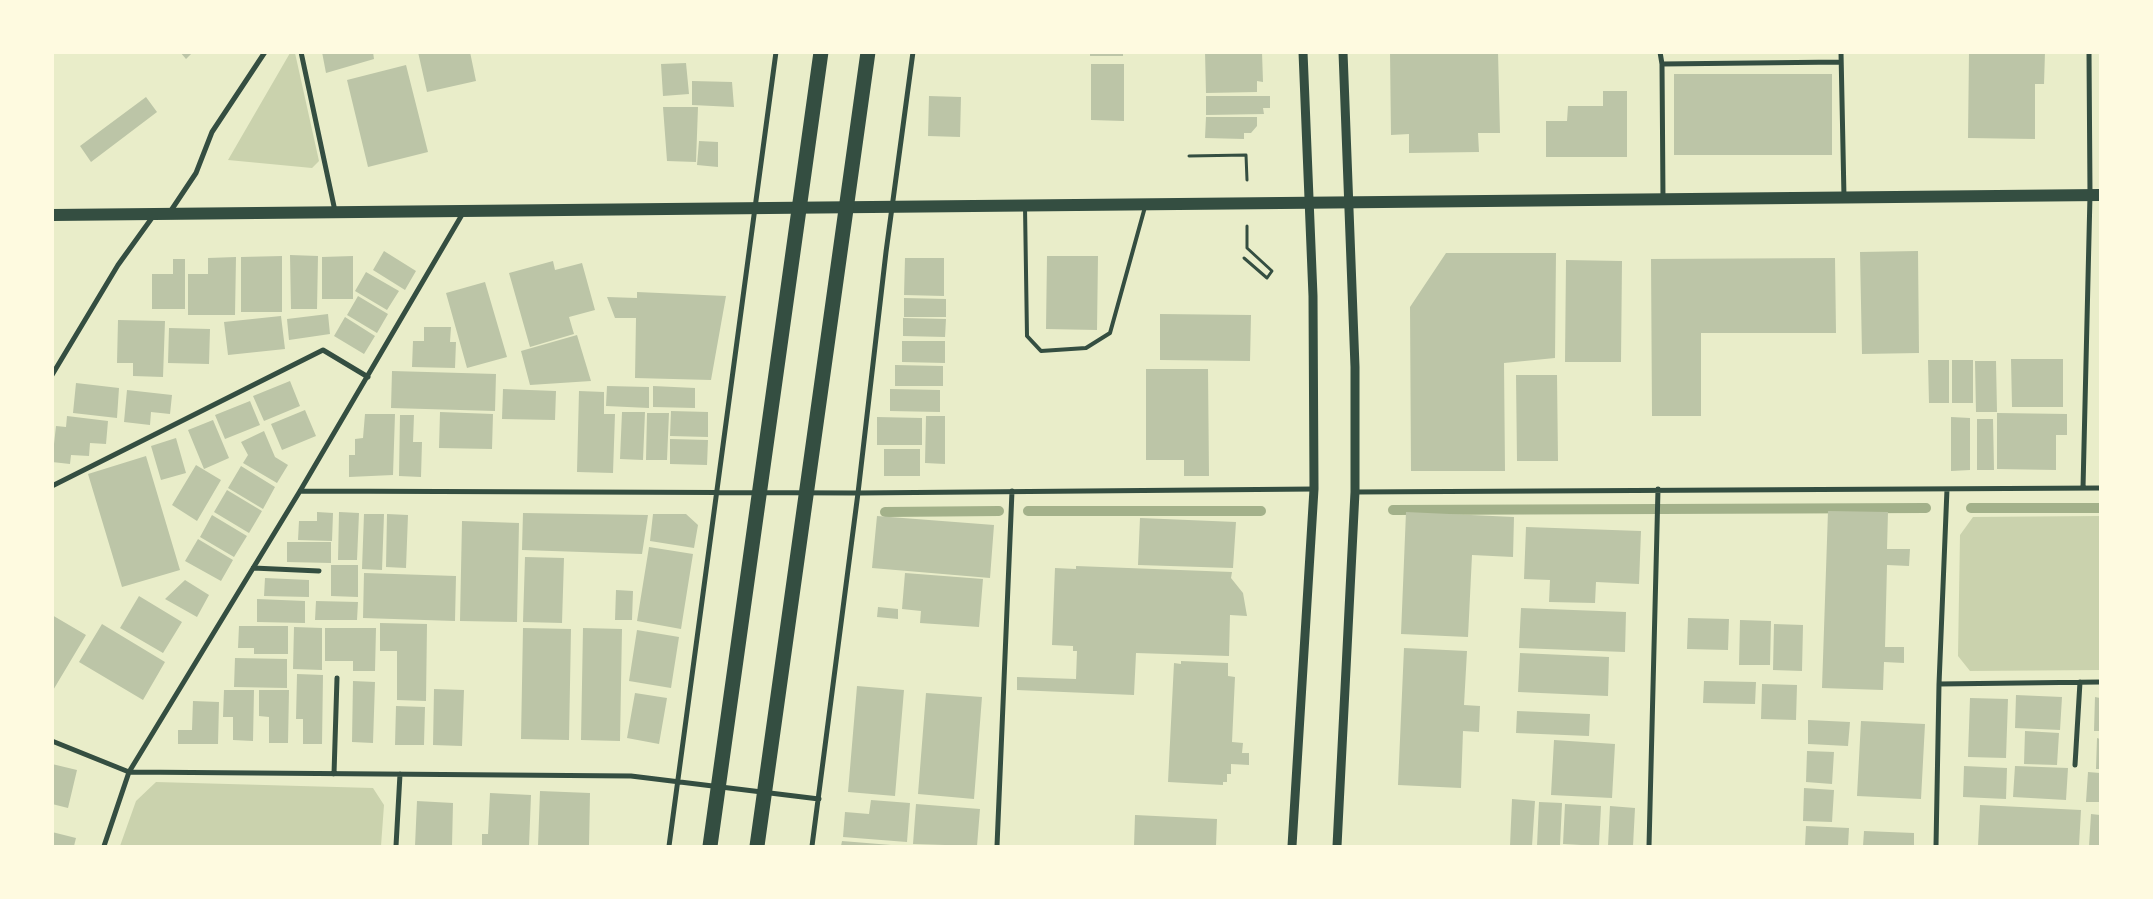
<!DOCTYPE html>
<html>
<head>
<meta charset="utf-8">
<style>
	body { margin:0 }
	#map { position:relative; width:2153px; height:899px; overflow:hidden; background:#e9edc9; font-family:Lato,sans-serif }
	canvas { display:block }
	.frame { position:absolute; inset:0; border:54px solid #fefae0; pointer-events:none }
</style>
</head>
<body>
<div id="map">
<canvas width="2153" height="899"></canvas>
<div class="frame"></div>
</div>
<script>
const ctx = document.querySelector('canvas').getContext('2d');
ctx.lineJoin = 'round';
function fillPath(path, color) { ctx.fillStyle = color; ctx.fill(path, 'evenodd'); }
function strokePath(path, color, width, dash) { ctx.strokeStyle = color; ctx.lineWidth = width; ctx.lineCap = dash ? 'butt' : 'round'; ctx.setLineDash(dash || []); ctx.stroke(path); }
const green = new Path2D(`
	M290,53H295L319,161L312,168L228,160Z
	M2100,516V670L1970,671L1958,656L1960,535L1973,517Z
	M156,782L373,788L384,805L381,846H120L136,801Z`);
const stream = new Path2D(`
	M1971,508H2100
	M1393,510L1926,508
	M1028,511H1261
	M885,512L999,511`);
const building = new Path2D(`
	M180,52H193L186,59Z
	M322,52H373L374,59L326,73Z
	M418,52H470L476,81L427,92Z
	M1090,52H1123V56H1090Z
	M1205,52H1262L1263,82L1257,81V92L1206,93Z
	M1390,52H1498L1500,133H1478L1479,152L1409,153V134L1391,135Z
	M1969,52H2045L2044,84H2035V139L1968,138Z
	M686,63L689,94L663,96L661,64Z
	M1091,64H1124V121L1091,120Z
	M406,65L428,152L368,167L347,80Z
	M1674,74H1832V155H1674Z
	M692,81L732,82L734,107L692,105Z
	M1603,91H1627V157H1546V121H1567L1568,106H1603Z
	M929,96L961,97L960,137L928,136Z
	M1206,96H1270V108H1263L1264,114L1206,115Z
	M146,97L157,112L91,162L80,146Z
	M663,107H698L696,162L667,161Z
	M1206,117H1257V126L1251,133H1244V139L1205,138Z
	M699,141L718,142V167L697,165Z
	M384,251L416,271L405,290L373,270Z
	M1918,251L1919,353L1862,354L1860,252Z
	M1446,253H1556L1555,358L1504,363L1505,471H1411L1410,307Z
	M290,255L318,256L317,309H291Z
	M282,256V312H241V257Z
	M353,256V299H322V257Z
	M1047,256H1098L1097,330L1046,329Z
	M236,257L235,315H188V274H208V258Z
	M905,258H944V296L904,295Z
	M1835,258L1836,333H1701V416H1652L1651,259Z
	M173,259H185V309H152V274H173Z
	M1566,260L1622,261L1621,362H1565Z
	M553,261L555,270L582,263L595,310L569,317L574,334L530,347L509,273Z
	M366,272L399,291L387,310L355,291Z
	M485,282L507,357L467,368L446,293Z
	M637,292L726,296L711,380L635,378L636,318H615L607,297L637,298Z
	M358,296L388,314L377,333L347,315Z
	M904,298L946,299V317H904Z
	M328,314L330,334L289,340L287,319Z
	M1160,314L1251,315L1250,361L1160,360Z
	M281,316L285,349L228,355L224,322Z
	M345,317L375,336L364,354L334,336Z
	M903,318L946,319L945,337L903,336Z
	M118,320L165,321L163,377L133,376V363H117Z
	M424,327H451L450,342H456L455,368L412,367L413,341H424Z
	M169,328L210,329L209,364L168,363Z
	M577,335L591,381L530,385L521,351Z
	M902,341H945V363L902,362Z
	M2011,359H2063V407H2012Z
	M1928,360H1949V403H1929Z
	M1952,360H1973V403H1952Z
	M1975,361H1996L1997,412H1976Z
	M895,365L943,366V386H895Z
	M1146,369H1208L1209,476H1184V460H1146Z
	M392,371L496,374L495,411L391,408Z
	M1516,375H1557L1558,461H1517Z
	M290,381L300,406L264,421L253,396Z
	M76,383L119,388L117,418L73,413Z
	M607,386L649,387V408L606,406Z
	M653,386L695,388V408L653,407Z
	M503,389L556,391L555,420L502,419Z
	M890,389L940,390V412L890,411Z
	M127,390L172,395L170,414L151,412L150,425L124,422Z
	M579,391L604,392V414H615L613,473L577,472Z
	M250,401L260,425L225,439L215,415Z
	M305,410L316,436L282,450L271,424Z
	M671,411L708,412V437L670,436Z
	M440,412L493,414L492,449L439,448Z
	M622,412H645L643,460L620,459Z
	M647,413H669L667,460H646Z
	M1997,413L2067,414V435H2056V470L1997,469Z
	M365,414H395L393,475L349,477V455H355V439L363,438Z
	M400,415H414L413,442H422L421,477L399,476Z
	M67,416L108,421L106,444L90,443L89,456L71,455L70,464L52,462L56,426L66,427Z
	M926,416H945V464L925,463Z
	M877,417L922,418V445H877Z
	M1951,417L1970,418V470L1951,471Z
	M1977,419H1993L1994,470H1977Z
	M213,420L229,458L204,469L188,430Z
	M264,431L275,457L288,465L277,483L243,463L248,455L241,442Z
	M176,438L186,473L161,480L151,446Z
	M670,439L708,440L707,465L670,464Z
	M884,449H920V476H884Z
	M146,456L180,570L122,587L88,474Z
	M196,465L221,480L197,521L172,505Z
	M241,466L275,487L263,509L228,488Z
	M227,490L262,511L249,533L214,512Z
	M1828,511L1888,512L1887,549H1910L1909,566L1887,565L1885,647H1904V663L1884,662L1883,690L1822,688Z
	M317,512L333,513L332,541L298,540L299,521H317Z
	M339,512L359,513L357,560H338Z
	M1406,512L1514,517L1513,557L1472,555L1468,637L1401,634Z
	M523,513L648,515L642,554L522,550Z
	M364,514H384L382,570L362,569Z
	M387,514L408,515L406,568L386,567Z
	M653,514H686L698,525L694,548L650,541Z
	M212,515L247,536L234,557L200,537Z
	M877,516L994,525L990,578L872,568Z
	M1140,518L1236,522L1233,568L1138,565Z
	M462,521L519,523L517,622L460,621Z
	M1526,527L1641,531L1639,584L1596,582L1595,603L1549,602L1550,580L1524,579Z
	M198,539L233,560L221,581L185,561Z
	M287,542H331V563L287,562Z
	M649,547L693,554L681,629L637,621Z
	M525,557L564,558L562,623L523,622Z
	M331,565H358V597L331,596Z
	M1076,566L1232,572L1231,578L1243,593L1247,616L1230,615L1229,656L1136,653L1134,695L1017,690V677L1076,679L1077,651H1073V646L1052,645L1055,568L1076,569Z
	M364,573L456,576L455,621L363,618Z
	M905,573L983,579L979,627L920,623L921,611L902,609Z
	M265,578L309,580V597L264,596Z
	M185,580L209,595L197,617L165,599Z
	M616,590L633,591L632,620H615Z
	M139,596L182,622L163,653L120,628Z
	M257,599L305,601V623L257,622Z
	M316,601L358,602L357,620H315Z
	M878,607L898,609V619L877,617Z
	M1521,608L1626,612L1625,652L1519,648Z
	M52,615L86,635L52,692Z
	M1688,618L1729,619L1728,650L1687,649Z
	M1740,620L1771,621L1770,665H1739Z
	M380,623L427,624L426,701L397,700V651H380Z
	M102,624L165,662L143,700L79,662Z
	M1774,624L1803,625L1802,671L1773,670Z
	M239,626H288V654H254V648H238Z
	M294,627L322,628V670L293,669Z
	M325,628H376L375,671H353V661H325Z
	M523,628L571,629L569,740L521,739Z
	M583,628L622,629L620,741L581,740Z
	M637,630L679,637L671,688L629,681Z
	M1404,648L1467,651L1464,705L1480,706L1479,732L1463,731L1461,788L1398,785Z
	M1520,653L1609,657L1608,696L1518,692Z
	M235,658L287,659V688L234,687Z
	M1181,661L1228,663V676L1235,677L1232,742L1243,743L1242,753H1249V765L1231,764V774H1227V782H1223V785L1168,782L1174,663L1181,664Z
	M297,674L323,675L322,744H303V719H296Z
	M353,681L375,682L373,743L352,742Z
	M1704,681L1756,682L1755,704L1703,703Z
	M1762,684L1797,685L1796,720L1761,719Z
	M857,686L904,690L895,796L848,792Z
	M434,689L464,690L462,746L433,745Z
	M224,690H254L253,741L233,740V717H223Z
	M259,690H289L288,743H269V717L259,716Z
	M635,693L667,698L659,744L627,738Z
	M926,693L982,697L974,799L918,794Z
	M2016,695L2062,697L2060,730L2015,728Z
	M2095,697L2100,698V731H2094Z
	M1970,698L2008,699L2006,758L1968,757Z
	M193,701L219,702L218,744H178V730H192Z
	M396,706L425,707L424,745H395Z
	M1517,711L1590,714L1589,736L1516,733Z
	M1808,720L1850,722L1848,746L1808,744Z
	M1861,721L1925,724L1921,799L1857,796Z
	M2025,731L2059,733L2057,765L2024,764Z
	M2097,738L2100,739V769H2096Z
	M1554,740L1615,744L1612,798L1551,795Z
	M1807,751L1834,752L1832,784L1806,782Z
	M52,764L77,770L68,808L52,804Z
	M1964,766L2007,768L2006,799L1963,797Z
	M2015,766L2068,768L2066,800L2013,797Z
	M2088,772L2100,773V802H2086Z
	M1804,788L1834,790L1832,822L1803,821Z
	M540,791L590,793L589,846H538Z
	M490,793L531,795L529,846H482V834H488Z
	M1512,799L1535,801L1532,846H1510Z
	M871,800L910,803L907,842L843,837L845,812L869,814Z
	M417,801L453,803L452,846H415Z
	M1539,802L1562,803L1560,846H1537Z
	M916,804L980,809L977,846L913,844Z
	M1565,804L1601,806L1599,846L1563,844Z
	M1980,805L2081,810L2079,846H1978Z
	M1610,806L1635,808L1633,846H1608Z
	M2091,814L2100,815V846H2089Z
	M1135,815L1217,819L1216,846H1134Z
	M1806,826L1849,828L1848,846H1805Z
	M1864,831L1914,833V846H1863Z
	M52,832L76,838L74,846H52Z
	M842,841L891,845V846H841Z`);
const path = new Path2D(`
	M1189,156L1246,155L1247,180
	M1244,258L1267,278L1272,271L1247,248V226`);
const service = new Path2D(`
	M1025,207L1027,336L1041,351L1086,348L1110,333L1145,207`);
const minor = new Path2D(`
	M301,52L335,211
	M1660,52L1662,64L1663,199
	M1841,52L1844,197
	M1662,64L1841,62
	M170,212L196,173L212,132L265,52
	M52,375L118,265L154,215
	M52,486L323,350L368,377
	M2083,488L2090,195L2089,52
	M300,491L858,493L1314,489
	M1355,492L2100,488
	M253,568L319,571
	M1939,684L2100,682
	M52,741L129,772L631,776L819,799
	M2075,765L2080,682
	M334,774L337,678
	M104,846L129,772L300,491L463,213
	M396,846L400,774
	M669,846L776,52
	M812,846L858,493L886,252L913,52
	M997,846L1012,491
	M1649,846L1658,489
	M1936,846L1939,684L1947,489`);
const tertiary = new Path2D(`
	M1292,846L1314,489L1313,296L1303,52
	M1337,846L1355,492V367L1343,52`);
const primary = new Path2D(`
	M52,215L2100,195`);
const motorway = new Path2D(`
	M710,846L821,52
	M757,846L868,52`);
fillPath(green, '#cad2ad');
strokePath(stream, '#a3b18a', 10);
fillPath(building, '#bcc5a7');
strokePath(path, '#344e41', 3);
strokePath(service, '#344e41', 4);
strokePath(minor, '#344e41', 5);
strokePath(tertiary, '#344e41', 9);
strokePath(primary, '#344e41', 12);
strokePath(motorway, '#344e41', 15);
</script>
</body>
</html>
